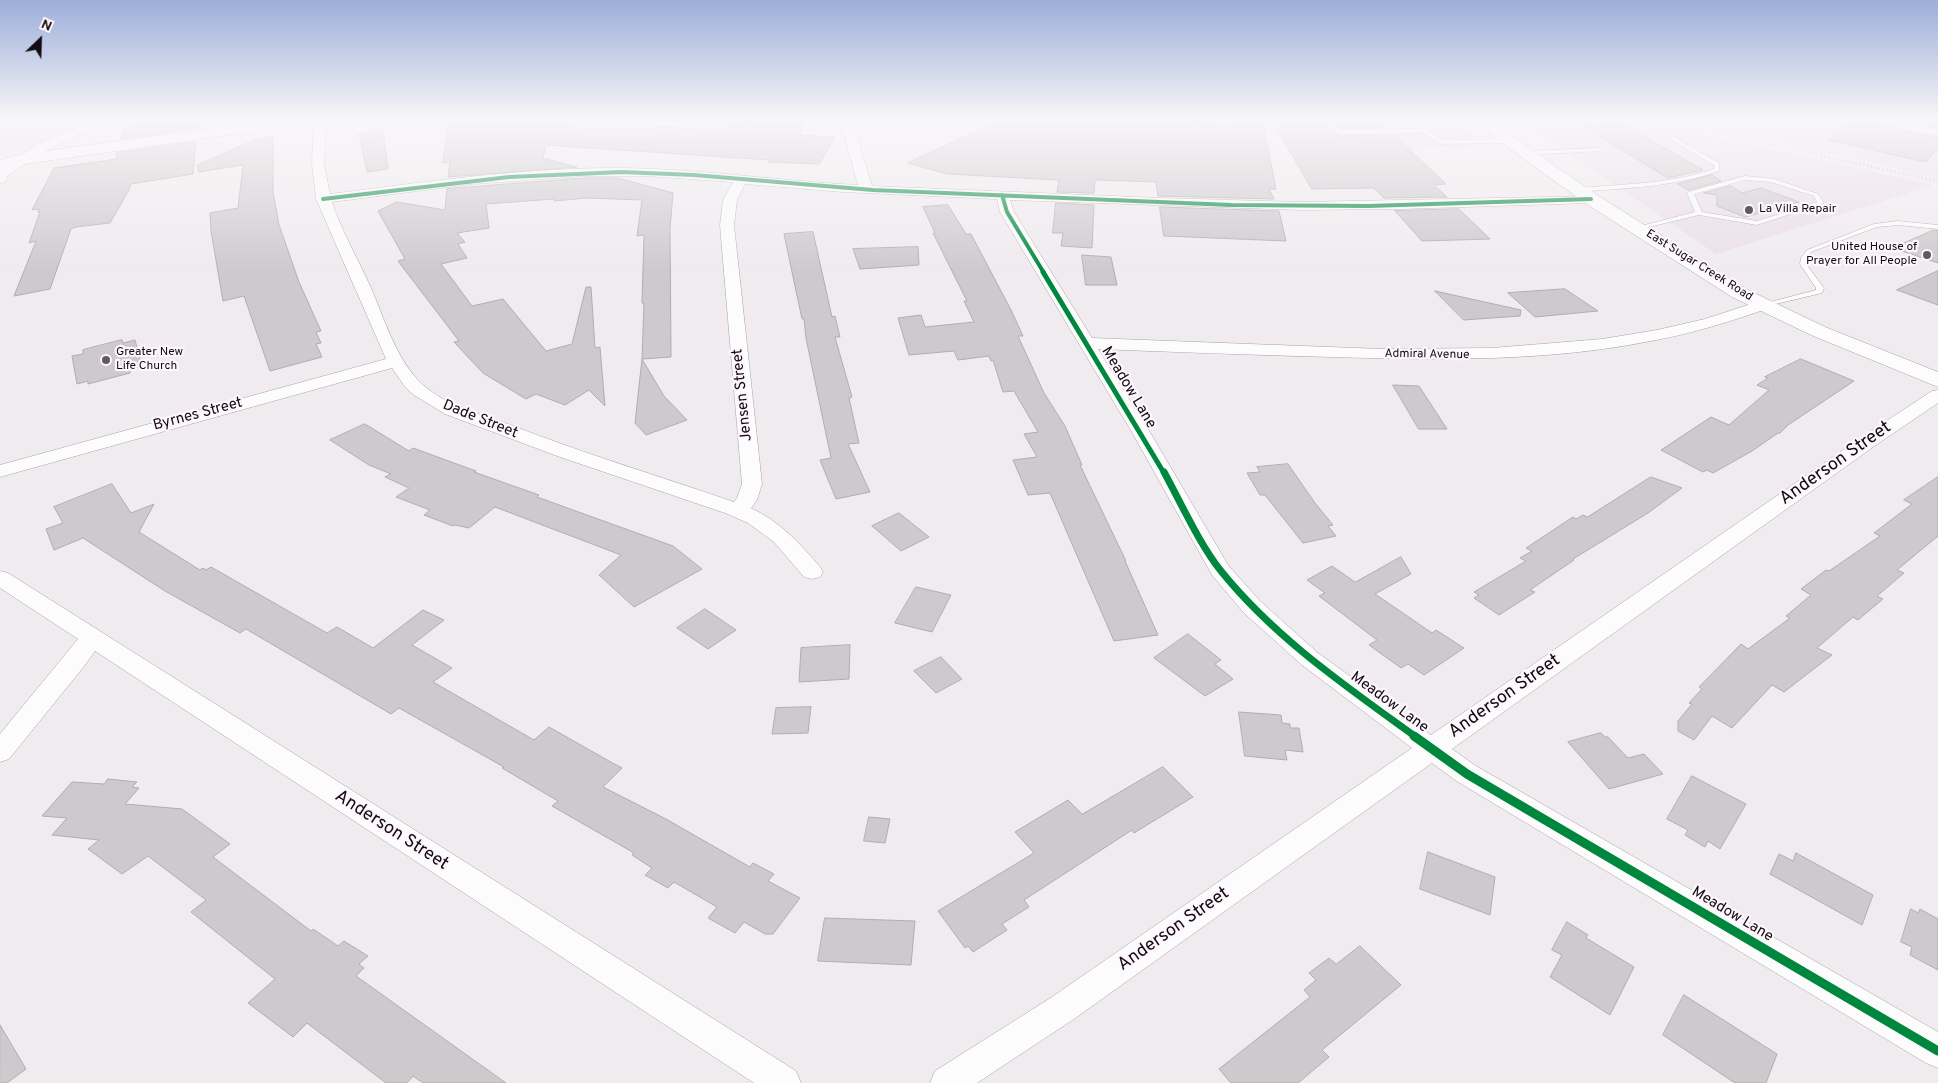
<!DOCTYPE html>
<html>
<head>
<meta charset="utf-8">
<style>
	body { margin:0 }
	#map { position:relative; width:1938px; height:1083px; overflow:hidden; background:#f0ebef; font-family:Overpass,sans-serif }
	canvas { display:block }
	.north { position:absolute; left:15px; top:15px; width:50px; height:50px; -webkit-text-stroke:4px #fff6fd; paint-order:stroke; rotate:24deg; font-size:14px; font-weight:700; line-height:20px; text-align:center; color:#100c0f }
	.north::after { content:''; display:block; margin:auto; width:18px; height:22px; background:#100c0f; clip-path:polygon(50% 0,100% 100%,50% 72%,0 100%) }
</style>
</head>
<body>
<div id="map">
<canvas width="1938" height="1083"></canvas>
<div class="north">N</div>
</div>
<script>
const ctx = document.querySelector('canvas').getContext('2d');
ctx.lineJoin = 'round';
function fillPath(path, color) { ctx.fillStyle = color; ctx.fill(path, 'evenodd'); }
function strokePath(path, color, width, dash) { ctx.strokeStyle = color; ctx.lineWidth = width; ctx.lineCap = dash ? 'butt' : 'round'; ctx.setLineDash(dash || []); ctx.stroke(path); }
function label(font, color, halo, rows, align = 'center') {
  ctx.font = font + ' Overpass,sans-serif'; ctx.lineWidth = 4.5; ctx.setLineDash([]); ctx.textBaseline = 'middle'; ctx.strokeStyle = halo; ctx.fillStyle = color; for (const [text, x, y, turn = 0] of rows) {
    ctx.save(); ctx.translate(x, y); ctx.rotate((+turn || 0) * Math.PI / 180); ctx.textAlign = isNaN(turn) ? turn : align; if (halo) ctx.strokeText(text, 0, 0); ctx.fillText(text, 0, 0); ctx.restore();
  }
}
const built = new Path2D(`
	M0,120H93L25,151L0,154Z
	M1296,120H1452L1493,146L1327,152Z
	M1519,120H1641L1934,185L1716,254Z
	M1671,120H1938V178L1874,163Z`);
const building = new Path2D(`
	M151,120H199L198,128L121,139L126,125Z
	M449,120H563V124H580L577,128H656L657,126L721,131L730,121L779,123L781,120H802L800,124H805L800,135L835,137L819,164L768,162L769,160L546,145L543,158L577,167L448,177L450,162L443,163Z
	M1000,120H1130L1165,121V123L1205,122L1223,125L1235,123H1263L1276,189H1269L1274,199L1158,196L1156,182L1095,180L1094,193L1057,192L1059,180L947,174L908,163Z
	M1851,120H1870L1878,125L1938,138V148L1926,162L1829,140Z
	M1904,120H1938V128Z
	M1380,122L1386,128H1341L1336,123Z
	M1274,123H1325L1338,136L1394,135L1446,184L1434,185L1447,197L1384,198L1374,188L1312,189Z
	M1623,124L1703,170L1668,178L1582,126Z
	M383,130L388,169L367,172L359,134Z
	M273,135V192L279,225L299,282L321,331L316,332L321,343L316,344L322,357L270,371L244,296L223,301L211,231L210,213L238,208L243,165L199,172L197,165L255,140H261Z
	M196,142L193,174L131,184L129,190L110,223L76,227L71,229L50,289L14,296L36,241L29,243L40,212H38L39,209L32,210L54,168L116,159L117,153Z
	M1712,175L1721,181L1688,190L1678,184Z
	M584,178H618L673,193L670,229L671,357L642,359L664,396L687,420L646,435L635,423L642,359L644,303H642L644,235L637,236L642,200L587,198L554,201L555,199L486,204L489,228L457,233L465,242L458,244L467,258L441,264L472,306L503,299L546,351L572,344L586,287H591L595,348L600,347L605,406L589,390L565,405L536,394L526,399L483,373L454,342L459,341L398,261L405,259L378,211L397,202L445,210L447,189Z
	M1731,186L1742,193L1761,188L1799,202L1745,217L1717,206V195L1704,193Z
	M1056,203L1094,205L1092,248L1061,246L1063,233H1053Z
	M948,205L966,234H971L1011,310L1023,336H1018L1044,393L1065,426L1082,465H1080L1126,561H1125L1158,635L1114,641L1050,493L1028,495L1013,460L1037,457L1024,434L1038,432L1014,391L1003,392L993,360L991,361L989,356L958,360L954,351L909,355L898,318L921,315L925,327L974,322L964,301H967L933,233H935L923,207Z
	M1160,207L1279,211L1286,241L1164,236Z
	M1459,209L1490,239L1422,241L1395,211Z
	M1934,230L1938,231V263L1893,248Z
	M813,232L832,317L835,316L840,337H835L852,397L849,398L859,443L848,444L870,492L836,499L820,460L831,458L806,338L804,319H802L784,234Z
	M918,247L919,265L860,269L853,249Z
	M1082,255L1111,257L1117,285H1086Z
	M1938,271V305L1897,290Z
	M1565,289L1598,311L1535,317L1508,293Z
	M1435,291L1521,310L1520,316L1464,320Z
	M122,340L123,343L135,340L142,366L130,369V373L88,384V381L77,384L72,356L83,354V350Z
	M1801,359L1854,381L1788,425L1780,433H1778L1752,451L1713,473L1707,470L1703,472L1661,450L1711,417L1729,425L1769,390L1757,385L1768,378L1765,377Z
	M1393,385L1419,386L1447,429H1419Z
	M365,424L409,451L413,448L476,471L474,472L539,495L537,497L673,546L702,569L634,607L599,575L621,555L495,507L469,528L455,525L453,526L424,515L430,510L396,497L409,488L385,477L391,474L369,465L330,440Z
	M1288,464L1315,503L1333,525L1328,526L1336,536L1303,543L1265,495H1260L1247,473L1260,472L1257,467Z
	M1651,477L1682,488L1648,513L1573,559L1574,560L1530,590L1535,592L1499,615L1474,598L1479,595L1474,592L1526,561L1520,558L1532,551L1526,548L1573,517L1576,519L1583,515L1587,517Z
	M1938,477V536L1897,570L1904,573L1877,596L1883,599L1858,620L1853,617L1817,648L1832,655L1784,692L1772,685L1732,728L1712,716L1694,740L1678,731V721L1692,704L1689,703L1702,689L1699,687L1741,644L1748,649L1790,618L1786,616L1811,595L1801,589L1826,570L1829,571L1880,536L1874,533L1912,504L1904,500Z
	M112,484L131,513L154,504L139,532L200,570L203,568L206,570L211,567L327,633L337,627L373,648L423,610L444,620L412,645L452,668L433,682L534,740L549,727L609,761L622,768L603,787L666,819L750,867L753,863L774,874L768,881L800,898L773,934H765L744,922L735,933L708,918L717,907L674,882L668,888L645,875L652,868L632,855L634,853L552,806L558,801L502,768L504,767L399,708L391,714L246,629L240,633L165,591L83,538L54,550L46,529L63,523L54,507Z
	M899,513L929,537L901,551L872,526Z
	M1401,557L1411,574L1375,594L1432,633L1436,630L1464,648L1424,675L1408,664L1401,668L1369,645L1377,640L1319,596L1325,593L1307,580L1332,566L1355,582Z
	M916,587L951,595L932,632L895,623Z
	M705,609L736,630L708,649L677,628Z
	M1188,634L1221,660L1215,664L1233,679L1205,696L1154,658Z
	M850,645L849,679L799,682L801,648Z
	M941,657L962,679L936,693L914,671Z
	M811,707L808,733L772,734L776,708Z
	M1239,712L1281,715L1282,723L1290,724V728H1299L1303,752L1285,750L1287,760L1245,756Z
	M1601,733L1605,737H1608L1628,758L1644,754L1663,774L1609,789L1568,742Z
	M1163,767L1193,797L1134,833L1132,830L1024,900L1029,907L1002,924L1007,930L973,952L968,946L965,948L938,911L1034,853L1015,832L1068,800L1082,814Z
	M1692,776L1746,804L1720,849L1708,841L1705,847L1685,835L1688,830L1667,819Z
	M108,779L137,782L132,787L139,788L125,804L182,809L230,844L213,857L311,931L313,929L338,946L344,941L368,956L359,964L364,968L356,976L506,1083H423L413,1076L407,1083H386L307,1023L293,1037L248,1003L275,979L191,912L206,900L148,856L122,874L88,849L99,840L52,835L67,818L42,816L72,782L104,784Z
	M869,817L890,819L885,843L864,841Z
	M1428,852L1495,877L1490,915L1420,889Z
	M1796,853L1873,895L1862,925L1770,874L1779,854L1793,861Z
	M1911,909L1918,913L1920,909L1938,919V970L1910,955L1912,947L1901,942Z
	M825,918L915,921L911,965L818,961Z
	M1567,922L1588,935L1586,938L1634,967L1610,1015L1550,977L1562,955L1552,950Z
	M1360,946L1401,985L1322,1050L1329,1057L1298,1083H1231L1219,1069L1310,997L1304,990L1316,980L1309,973L1329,958L1336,964Z
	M1684,995L1777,1054L1766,1083H1735L1663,1035Z
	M0,1025L26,1069L7,1083H0Z`);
const service = new Path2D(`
	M1325,120H1331L1340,130L1420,129L1415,126L1412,120H1418L1419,124L1441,140L1508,139L1511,141L1508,143L1440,144L1424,133L1338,134Z
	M1672,136L1719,163V171C1674,187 1626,188 1578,192L1575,190L1578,188C1624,184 1670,184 1714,169V165L1670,139V137Z
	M1600,148L1602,149V151L1526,155L1523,153L1526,151Z
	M1745,176L1774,179L1818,194L1824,203L1757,225L1699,215L1636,230L1633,228L1695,212L1687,193L1688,192ZM1745,180L1771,182L1814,196L1817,202L1757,221L1702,212L1694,194Z
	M1898,221L1938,225V229L1898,225L1877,227L1811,252L1807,258L1806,264L1824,288L1822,293L1763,307L1759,305L1816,290V288L1800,264L1801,258L1807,250L1874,224Z`);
const minor = new Path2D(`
	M92,120H108L45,151L8,175L5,182L0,183V169L37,145Z
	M314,120H326L324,164L330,194C427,182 525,167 624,168C702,169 780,181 858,185L840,120H852L872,186L1160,198L1301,202L1596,196L1598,199L1591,203L1400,209L1301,210L1010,200L1014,212L1092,338L1382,349L1492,348L1602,339L1657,330L1705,319L1757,302H1769L1771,305L1769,308C1732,321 1694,333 1656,340C1549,362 1441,360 1332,357C1254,355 1176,352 1098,349L1151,434L1228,565L1260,601L1318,653L1431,735L1859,439L1932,391L1938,390V403L1873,447L1452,749L1476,766L1938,1032V1068L1926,1063L1458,782L1432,763L1074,1019L977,1083H930L935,1071L1052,997L1412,748L1302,665L1244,613L1212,575L1133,434L1000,212L997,199L843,192L745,184L737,200L734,225L762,484L757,500L751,508C780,522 799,542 820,567L823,572L820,577L812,579L804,577L774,542L748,523L725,513L560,457L445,414L414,395L405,387L392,368L0,477V465L386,359L316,199L312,164ZM584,176H646L733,182L723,200L720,225L742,484L737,498L734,502C659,476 582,453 508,424C477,413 440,404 417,379C395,355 384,318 371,288C358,259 342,232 332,202L472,184Z
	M1872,120H1895L1938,130V136L1878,123Z
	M0,571L8,573L796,1071L801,1083H754L95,651L85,665L9,759L0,762V734L78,639L0,588Z`);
const secondary = new Path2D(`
	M274,120H315L308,124L24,164L0,170V160L23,154Z`);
const primary = new Path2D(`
	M1471,120H1488L1597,195L1746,289L1825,327L1938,372V387L1811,335L1732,297L1585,203Z`);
const rail = new Path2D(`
	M1656,120L1938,181`);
const cyclewayFar3 = new Path2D(`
	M1002,195L1007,212L1044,273
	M323,199L509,177L622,172L694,175L873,190L1231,205L1368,206L1591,199`);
const cyclewayFar2 = new Path2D(`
	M1043,272L1164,473`);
const cyclewayFar1 = new Path2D(`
	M1164,472C1181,503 1200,545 1221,571C1275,638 1347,687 1416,737`);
const cycleway = new Path2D(`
	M1414,736L1467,774L1938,1051`);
const markers = [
	[1749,210,5,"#5e5a5d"],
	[1927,255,5,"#5e5a5d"],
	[106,360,5,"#5e5a5d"]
];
const farPoinames = [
	["La Villa Repair",1759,210],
	["United House of",1917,248,"right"],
	["Prayer for All People",1917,262,"right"],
	["Greater New",116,353],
	["Life Church",116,367]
];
const farStreetnames = [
	["East Sugar Creek Road",1699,266,32],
	["Admiral Avenue",1427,355,1]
];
const streetNames = [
	["Meadow Lane",1128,388,59],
	["Jensen Street",743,395,-96],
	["Byrnes Street",198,415,-15],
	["Dade Street",480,420,22],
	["Meadow Lane",1389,703,36],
	["Meadow Lane",1732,915,31]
];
const nearStreetnames = [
	["Anderson Street",1836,464,-35],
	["Anderson Street",1505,697,-35],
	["Anderson Street",391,831,33],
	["Anderson Street",1174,930,-35]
];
fillPath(built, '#ebdfe8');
fillPath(building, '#cec9cd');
strokePath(building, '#b1acb0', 1);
strokePath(service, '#a6a2a5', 1);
strokePath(minor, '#a6a2a5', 1);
strokePath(secondary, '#a6a2a5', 1);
strokePath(primary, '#a6a2a5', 1);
fillPath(service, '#fdfcfd');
fillPath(minor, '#fdfcfd');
fillPath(secondary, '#fdfcfd');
fillPath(primary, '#fdfcfd');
strokePath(rail, '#bdbcbd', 2.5, [1, 3]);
strokePath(cyclewayFar3, '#00873e', 4);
strokePath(cyclewayFar2, '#00873e', 5);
strokePath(cyclewayFar1, '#00873e', 7);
strokePath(cycleway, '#00873e', 9);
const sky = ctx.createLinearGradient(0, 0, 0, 272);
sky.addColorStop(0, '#9daeda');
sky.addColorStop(0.44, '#f8f6f8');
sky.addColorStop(1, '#f8f6f800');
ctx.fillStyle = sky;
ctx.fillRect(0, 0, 1938, 272);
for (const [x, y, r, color] of markers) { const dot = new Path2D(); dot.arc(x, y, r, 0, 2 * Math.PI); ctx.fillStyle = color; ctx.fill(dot); strokePath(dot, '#fff6fd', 2); }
label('12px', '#100c0f', '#fff6fd', farPoinames, 'left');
label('12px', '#100c0f', '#fff6fd', farStreetnames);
label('15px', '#100c0f', '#fff6fd', streetNames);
label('18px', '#100c0f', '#fff6fd', nearStreetnames);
</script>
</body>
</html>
